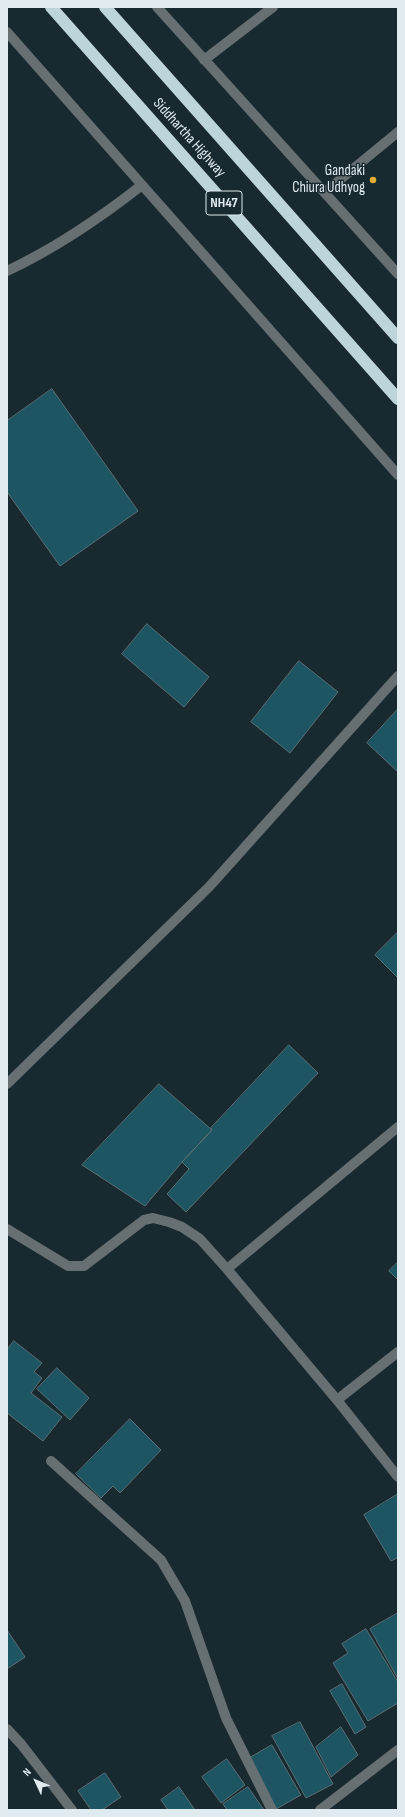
<!DOCTYPE html>
<html>
<head>
<meta charset="utf-8">
<style>
	body { margin:0 }
	#map { position:relative; width:405px; height:1817px; overflow:hidden; background:#182a2f; font-family:"Sofia Sans Condensed",sans-serif }
	canvas { display:block }
	.frame { position:absolute; inset:0; border:8px solid #e0ebef; pointer-events:none }
	.north { position:absolute; left:16px; top:1761px; width:40px; height:40px; -webkit-text-stroke:3px #182a2f; paint-order:stroke; rotate:314deg; font-size:11px; font-weight:700; line-height:16px; text-align:center; color:#e0ebef }
	.north::after { content:''; display:block; margin:auto; width:14px; height:18px; background:#e0ebef; clip-path:polygon(50% 0,100% 100%,50% 72%,0 100%) }
</style>
</head>
<body>
<div id="map">
<canvas width="405" height="1817"></canvas>
<div class="frame"></div>
<div class="north">N</div>
</div>
<script>
const ctx = document.querySelector('canvas').getContext('2d');
ctx.lineJoin = 'round';
function fillPath(path, color) { ctx.fillStyle = color; ctx.fill(path, 'evenodd'); }
function strokePath(path, color, width, dash) { ctx.strokeStyle = color; ctx.lineWidth = width; ctx.lineCap = dash ? 'butt' : 'round'; ctx.setLineDash(dash || []); ctx.stroke(path); }
function label(font, color, halo, rows, align = 'center') {
  ctx.font = font + ' "Sofia Sans Condensed",sans-serif'; ctx.lineWidth = 3; ctx.setLineDash([]); ctx.textBaseline = 'middle'; ctx.strokeStyle = halo; ctx.fillStyle = color; for (const [text, x, y, turn = 0] of rows) {
    ctx.save(); ctx.translate(x, y); ctx.rotate((+turn || 0) * Math.PI / 180); ctx.textAlign = isNaN(turn) ? turn : align; if (halo) ctx.strokeText(text, 0, 0); ctx.fillText(text, 0, 0); ctx.restore();
  }
}
const building = new Path2D(`
	M52,389L138,511L60,566L7,492V421Z
	M147,624L209,677L184,707L122,654Z
	M299,661L338,692L290,753L251,722Z
	M398,709V772L367,743Z
	M398,932V978L375,955Z
	M289,1045L318,1073L186,1212L167,1194L189,1169L182,1162L212,1130L211,1128Z
	M159,1084L212,1130L182,1162L145,1206L82,1165Z
	M398,1262V1280L389,1271Z
	M14,1341L42,1363L34,1372L42,1378L31,1393L62,1417L43,1441L7,1413V1350Z
	M57,1368L89,1398L70,1420L37,1389Z
	M130,1419L161,1450L120,1493L113,1486L101,1498L76,1474Z
	M398,1494V1560L397,1558L391,1561L364,1515Z
	M398,1613V1679L370,1629Z
	M366,1629L398,1682V1703L368,1721L333,1663L348,1653L342,1644Z
	M7,1630L25,1657L7,1669Z
	M342,1684L366,1727L355,1734L330,1691Z
	M300,1722L333,1784L306,1798L272,1736Z
	M341,1727L358,1755L331,1777L316,1747Z
	M272,1745L301,1795L276,1809L248,1759Z
	M227,1759L245,1785L221,1803L202,1777Z
	M105,1773L121,1797L102,1810H91L78,1791Z
	M179,1787L195,1810H168L161,1800Z
	M248,1787L264,1810H227L223,1804Z`);
const minor = new Path2D(`
	M157,7L398,274
	M7,32L398,475
	M204,60L273,7
	M325,192L398,132
	M7,271C56,248 100,218 142,185
	M7,1084L209,887L398,676
	M7,1229L68,1266H84L144,1220L153,1218L169,1222L182,1227L200,1239L227,1269L337,1400L398,1477
	M227,1269L398,1127
	M337,1400L398,1352
	M51,1461L161,1560L185,1601L226,1718L272,1810
	M7,1729L21,1744L72,1810
	M320,1810L398,1750`);
const highway = new Path2D(`
	M51,7L398,399
	M105,7L398,338`);
const markers = [
	[373,180,4,"#e5ad36"]
];
const shields = [
	[224,203,36]
];
const shieldNames = [
	["NH47",224,203]
];
const streetNames = [
	["Siddhartha Highway",189,138,48]
];
const poiNames = [
	["Gandaki",365,171],
	["Chiura Udhyog",365,188]
];
fillPath(building, '#1e5562');
strokePath(building, '#5a6e74', 1);
strokePath(minor, '#666f71', 10);
strokePath(highway, '#bdd4da', 12);
for (const [x, y, r, color] of markers) { const dot = new Path2D(); dot.arc(x, y, r, 0, 2 * Math.PI); ctx.fillStyle = color; ctx.fill(dot); strokePath(dot, '#182a2f', 1.5); }
for (const [x, y, w] of shields) { const box = new Path2D(); box.roundRect(x - w / 2, y - 12, w, 24, 3); ctx.fillStyle = '#182a2f'; ctx.fill(box); strokePath(box, '#e0ebef', 1); }
label('bold 14px', '#e0ebef', null, shieldNames);
label('15px', '#e0ebef', '#182a2f', streetNames);
label('15px', '#e0ebef', '#182a2f', poiNames, 'right');
</script>
</body>
</html>
